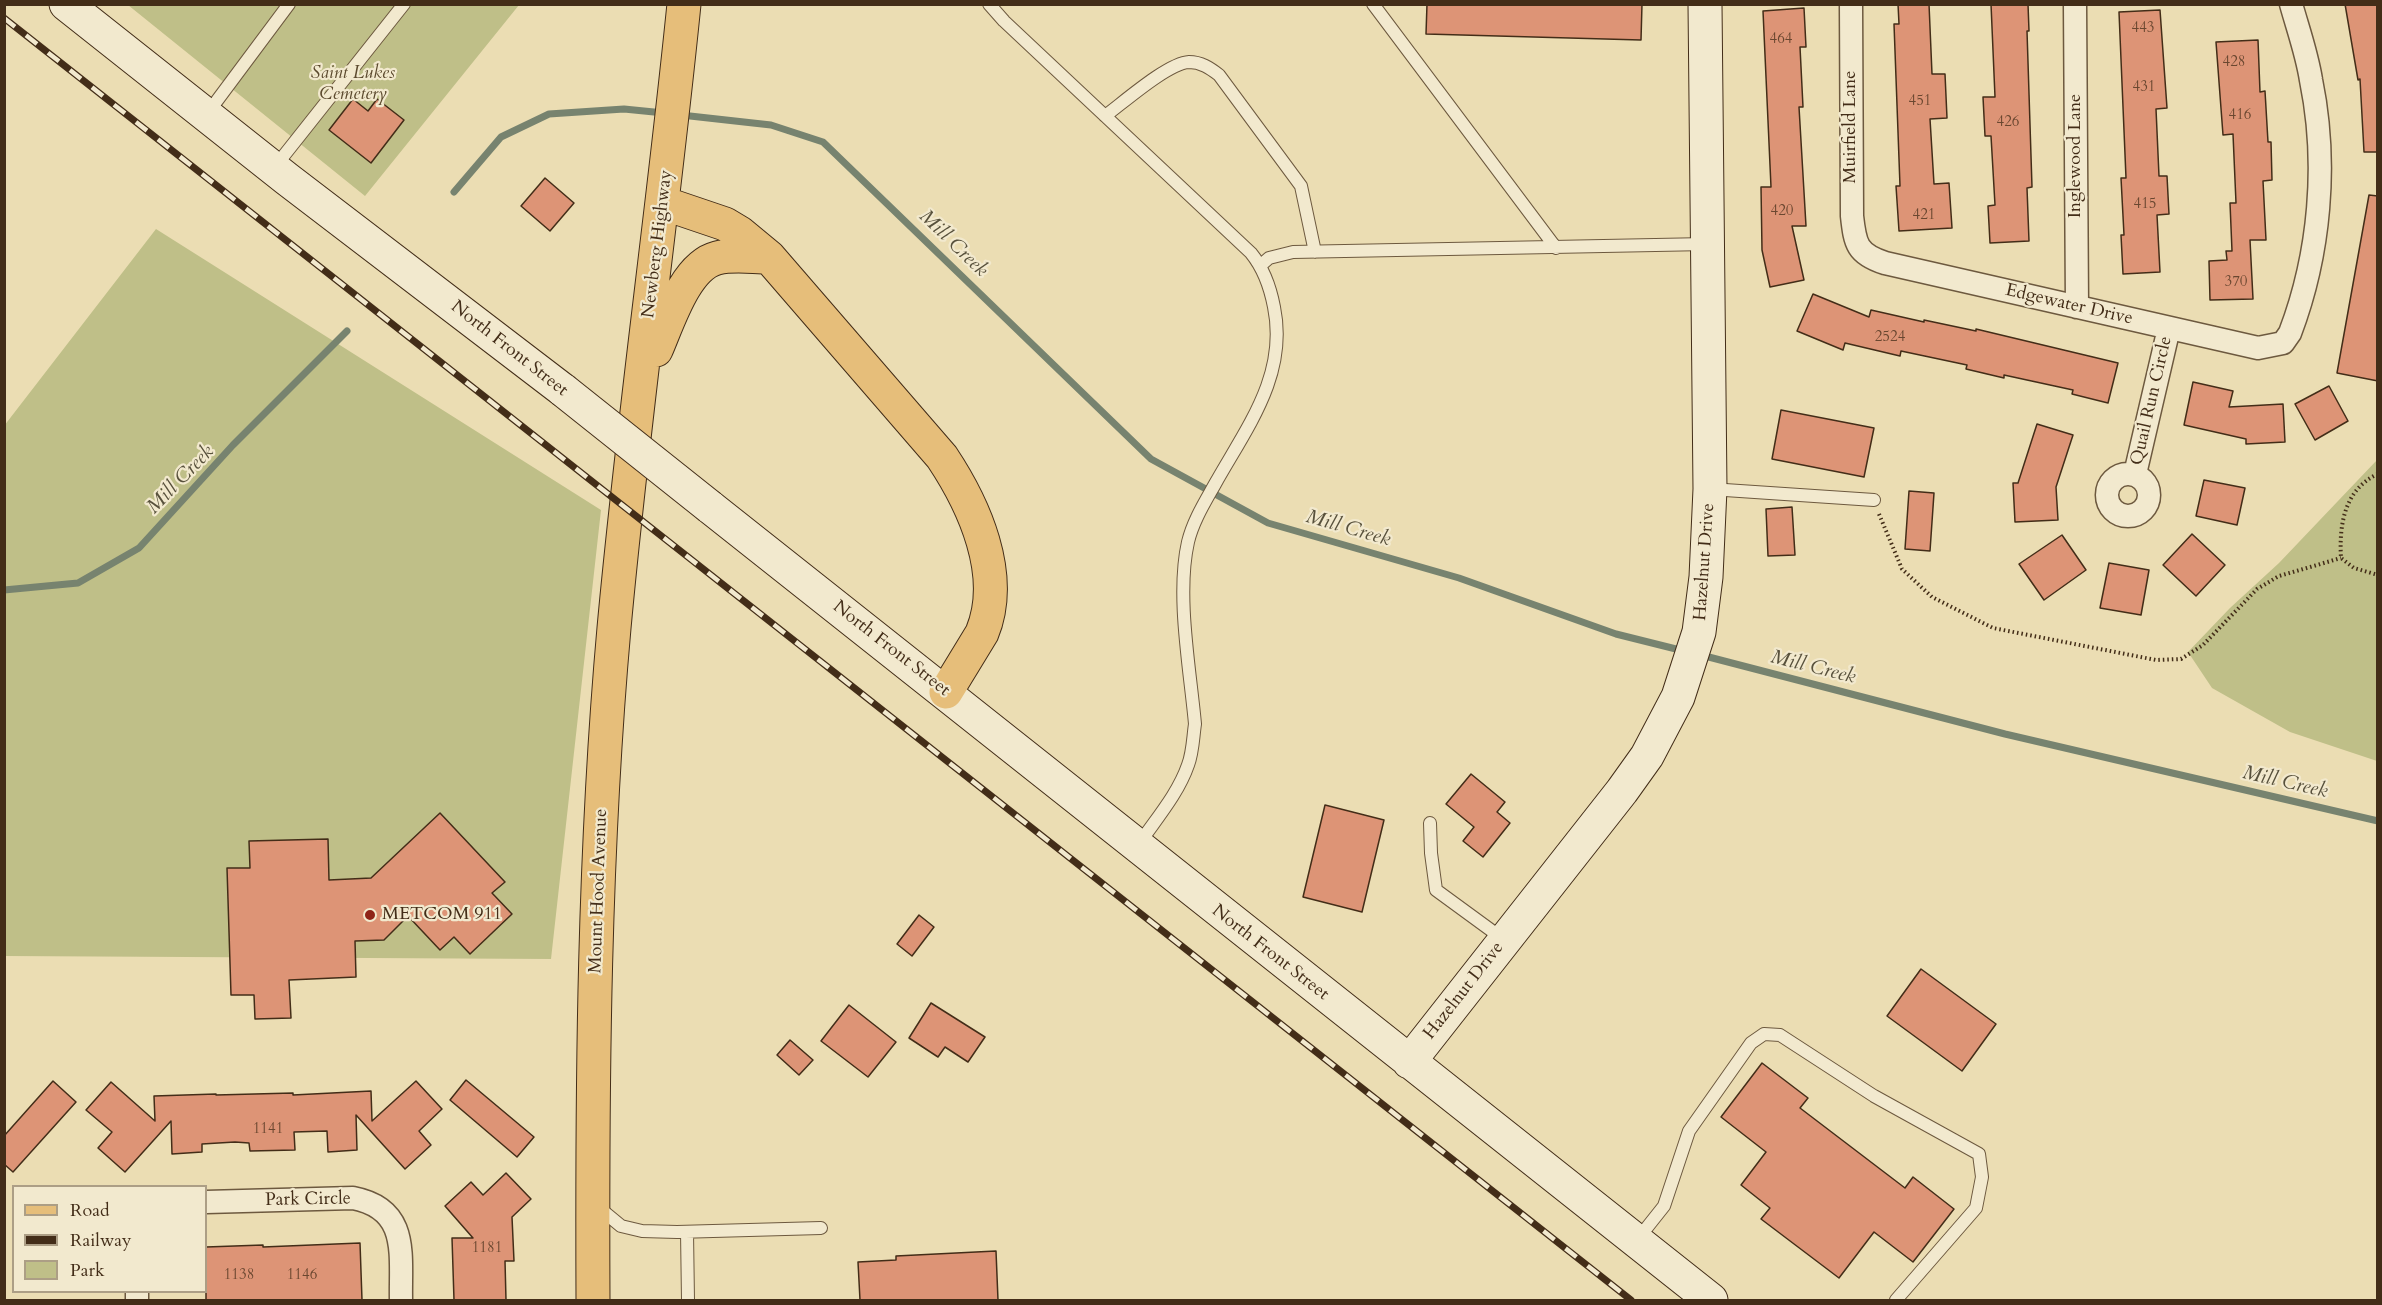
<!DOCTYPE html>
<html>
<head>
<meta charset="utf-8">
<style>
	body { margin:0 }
	#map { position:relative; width:2382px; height:1305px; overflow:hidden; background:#ebddb3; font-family:Cardo,serif }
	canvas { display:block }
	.frame { position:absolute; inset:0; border:6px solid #432d18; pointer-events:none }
	.legend { position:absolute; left:12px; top:1185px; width:195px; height:108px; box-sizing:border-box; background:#f2e9ce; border:2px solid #ac9e85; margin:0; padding:8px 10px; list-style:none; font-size:18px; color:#432d18 }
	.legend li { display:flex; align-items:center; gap:12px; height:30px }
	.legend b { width:30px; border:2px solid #ac9e85 }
</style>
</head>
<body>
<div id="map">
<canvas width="2382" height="1305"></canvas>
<div class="frame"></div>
<ul class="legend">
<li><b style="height:8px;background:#e6be7a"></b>Road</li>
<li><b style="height:8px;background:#432d18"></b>Railway</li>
<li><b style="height:16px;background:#bfbf88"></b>Park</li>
</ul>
</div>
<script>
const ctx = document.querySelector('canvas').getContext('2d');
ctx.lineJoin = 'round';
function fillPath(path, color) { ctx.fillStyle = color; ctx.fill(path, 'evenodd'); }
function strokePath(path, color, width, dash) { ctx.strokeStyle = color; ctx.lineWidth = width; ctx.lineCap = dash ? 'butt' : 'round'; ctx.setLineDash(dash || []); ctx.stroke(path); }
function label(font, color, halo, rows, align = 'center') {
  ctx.font = font + ' Cardo,serif'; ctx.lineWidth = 4.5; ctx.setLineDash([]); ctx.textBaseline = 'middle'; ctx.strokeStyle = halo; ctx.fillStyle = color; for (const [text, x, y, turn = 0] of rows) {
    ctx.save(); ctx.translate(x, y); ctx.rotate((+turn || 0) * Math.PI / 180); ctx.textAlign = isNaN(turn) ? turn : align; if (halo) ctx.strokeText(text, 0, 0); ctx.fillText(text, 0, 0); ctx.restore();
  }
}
const green = new Path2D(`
	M128,5H519L365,196Z
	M156,229L601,510L551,959L5,956L4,426Z
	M2377,460V761L2290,732L2212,688L2188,652L2230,608L2279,563Z`);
const stream = new Path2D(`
	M681,115L771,125L823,142L1151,459L1268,523L1459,578L1616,634L1684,651
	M454,192L501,137L549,114L624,109L664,113
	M4,590L78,583L139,548L233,445L347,331
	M1701,655L2005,734L2378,821`);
const building = new Path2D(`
	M1427,4H1642L1641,40L1426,34Z
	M1898,4H1929L1932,74H1945L1947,118L1930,119L1934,184L1949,183L1952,228L1899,231L1896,186H1900L1894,24H1899Z
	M1991,4H2028L2029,31H2027L2032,187L2027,188L2029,241L1990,243L1988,206L1995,205L1991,136H1985L1983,97H1995Z
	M2345,4H2378V152H2364L2360,79L2358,80Z
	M1804,8L1806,47H1800L1803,107H1799L1806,226H1792L1804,280L1770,287L1762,250L1761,187H1771L1763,11Z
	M2160,10L2167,108L2156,109L2159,176H2167L2169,214L2157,215L2160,272L2123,274L2121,235H2124L2121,178H2126L2119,12Z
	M2258,40L2260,92L2265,91L2268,142H2271L2272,180L2263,181L2266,240H2250L2253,299L2210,300L2209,261L2227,260L2226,251H2232L2230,203H2236L2233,134L2223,135L2216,42Z
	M353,99L368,111L377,99L404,120L371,163L329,130Z
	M545,178L574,203L550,231L521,206Z
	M2369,195L2378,196V381L2337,373Z
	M1813,294L1869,317L1871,310L1924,322V320L1976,331V329L2118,363L2108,403L2072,394L2073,390L2004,375V378L1966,369L1967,365L1901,351L1900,356L1845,343L1843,350L1797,331Z
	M2193,382L2233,391L2229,407L2283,404L2285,442L2246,444V439L2184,425Z
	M2329,386L2348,421L2315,440L2295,404Z
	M1781,410L1874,428L1864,477L1772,459Z
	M2037,424L2073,435L2056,487L2058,520L2015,522L2013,483H2018Z
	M2204,480L2245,488L2237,525L2196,516Z
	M1909,491L1934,493L1930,551L1905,549Z
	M1792,507L1795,555L1768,556L1766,509Z
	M2192,534L2225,565L2196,596L2163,565Z
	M2062,535L2086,570L2044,600L2019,564Z
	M2109,563L2149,570L2141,615L2100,608Z
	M1471,774L1505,802L1497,812L1510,823L1483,857L1463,841L1474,827L1446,804Z
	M1325,805L1384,820L1362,912L1303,897Z
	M440,813L505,882L492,893L512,914L470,954L454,937L440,950L408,916L384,940L355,941L356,977L289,980L291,1018L255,1019L254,995H231L227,868H250L249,841L328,839L329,880L371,878Z
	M919,915L934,927L912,956L897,944Z
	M1921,969L1996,1024L1962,1071L1887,1016Z
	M931,1003L985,1037L968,1062L945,1047L938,1057L909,1038Z
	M849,1005L896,1042L868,1077L821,1041Z
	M790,1040L813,1060L799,1075L777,1055Z
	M1762,1063L1808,1098L1800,1108L1905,1188L1913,1177L1954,1209L1913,1262L1874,1232L1839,1278L1761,1219L1770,1208L1741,1185L1766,1152L1721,1117Z
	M466,1080L534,1137L517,1157L450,1100Z
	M53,1081L76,1102L13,1172L4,1164V1136Z
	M416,1081L442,1109L419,1131L431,1145L405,1169L356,1115L357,1150L328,1152L327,1131L294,1132L295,1150L250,1151L249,1143L235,1142L202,1144V1152L172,1154L171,1121L125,1172L98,1148L112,1132L86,1110L111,1082L155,1121L154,1096L216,1094V1095L293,1093V1095L371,1091L372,1121Z
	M506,1173L531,1199L512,1217L514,1261H505L506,1300H454L452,1238H473L445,1206L471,1182L483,1195Z
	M360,1243L362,1300H206V1247L263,1245V1247Z
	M996,1251L998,1300H860L858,1262L896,1260V1256Z`);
const path = new Path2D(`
	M2378,474C2344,489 2339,526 2341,558L2354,568L2378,575
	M1879,514L1902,569L1932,597L1993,628L2156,660L2181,659L2203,645L2257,589L2279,576L2341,558`);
const lane = new Path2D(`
	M989,4L1004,21L1251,253C1264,269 1270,286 1274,307C1288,375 1247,427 1215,484C1205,502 1193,521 1188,542C1176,595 1190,669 1195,724C1193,737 1193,752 1188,765C1178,794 1156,819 1139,844
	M1373,4L1556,248
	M207,114L289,4
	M1105,116C1124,102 1168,63 1189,62C1201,62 1210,68 1219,75L1301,186L1315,252
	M274,168L404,4
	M1261,265L1269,258L1293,252L1707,244
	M1710,489L1874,500
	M1430,823L1431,853L1436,890L1503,939
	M598,1207L621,1226L642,1231L677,1232L821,1228
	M687,1232L688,1300
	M1637,1240L1664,1206L1689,1131L1751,1043L1764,1034L1780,1035L1874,1096L1979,1154L1982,1177L1976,1208L1896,1300`);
const street = new Path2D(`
	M1851,4L1852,216C1855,244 1857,254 1885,263L2258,348L2283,343L2290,333C2320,254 2328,163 2311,80C2307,54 2298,29 2291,4
	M2075,4L2077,307
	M2107 495a21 21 0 1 1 42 0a21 21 0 1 1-42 0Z
	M2135,474L2169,328
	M206,1202L353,1198C410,1209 400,1255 401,1300
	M137,1292V1300`);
const secondary = new Path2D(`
	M66,4L287,179L563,390
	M710,507L1711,1300
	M1409,1062L1622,791L1647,756L1678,697L1699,632L1706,577L1710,489L1705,4`);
const primary = new Path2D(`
	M663,203L725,224L740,233L769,257L942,457C974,505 1006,575 982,633L946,692
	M656,350C668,323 685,266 717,258C733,254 752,257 769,257
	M593,1300C592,1076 594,851 614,628C633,420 663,213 684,4`);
const rail = new Path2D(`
	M4,18L1631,1300`);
const secondaryBridge = new Path2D(`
	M563,390L710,507`);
const markers = [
	[370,915,6,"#8f2418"]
];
const numberNames = [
	["443",2143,29],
	["464",1781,40],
	["428",2234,63],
	["431",2144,88],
	["451",1920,102],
	["416",2240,116],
	["426",2008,123],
	["415",2145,205],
	["420",1782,212],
	["421",1924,216],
	["370",2236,283],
	["2524",1890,338],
	["1141",268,1130],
	["1181",487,1249],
	["1138",239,1276],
	["1146",302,1276]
];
const parkNames = [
	["Saint Lukes",353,74],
	["Cemetery",353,95]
];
const streetNames = [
	["Muirfield Lane",1851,127,-90],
	["Inglewood Lane",2076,156,-90],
	["Newberg Highway",658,244,-83],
	["Edgewater Drive",2069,305,13],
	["North Front Street",509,349,38],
	["Quail Run Circle",2152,401,-77],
	["Hazelnut Drive",1705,562,-86],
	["North Front Street",891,649,38],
	["Mount Hood Avenue",599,891,-88],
	["North Front Street",1270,953,38],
	["Hazelnut Drive",1464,991,-52],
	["Park Circle",308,1200,-1]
];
const poiNames = [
	["METCOM 911",382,915]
];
const waterNames = [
	["Mill Creek",953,244,44],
	["Mill Creek",181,480,-46],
	["Mill Creek",1348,529,16],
	["Mill Creek",1813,668,14],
	["Mill Creek",2285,783,13]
];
fillPath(green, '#bfbf88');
strokePath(stream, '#77836f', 7);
fillPath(building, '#dd9476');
strokePath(building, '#432d18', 1.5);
strokePath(lane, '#6d593f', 14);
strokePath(street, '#6d593f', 25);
strokePath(secondary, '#432d18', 35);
strokePath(primary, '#432d18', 35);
strokePath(path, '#432d18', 4, [1.5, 3]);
strokePath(lane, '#f2e9ce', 12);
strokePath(street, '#f2e9ce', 22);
strokePath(secondary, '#f2e9ce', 33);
strokePath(primary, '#e6be7a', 33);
strokePath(rail, '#432d18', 7);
strokePath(rail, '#f2e9ce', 4.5, [14]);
strokePath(secondaryBridge, '#432d18', 35, []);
strokePath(secondaryBridge, '#f2e9ce', 33);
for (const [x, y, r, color] of markers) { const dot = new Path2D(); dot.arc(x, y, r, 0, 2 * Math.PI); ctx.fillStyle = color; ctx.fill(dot); strokePath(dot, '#f2e9ce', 2); }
label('15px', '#6a4730', null, numberNames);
label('italic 18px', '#5c4a2e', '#f2e9ce', parkNames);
label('18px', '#432d18', '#f2e9ce', streetNames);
label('18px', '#432d18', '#f2e9ce', poiNames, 'left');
label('italic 20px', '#58513c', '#f2e9ce', waterNames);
</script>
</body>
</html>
